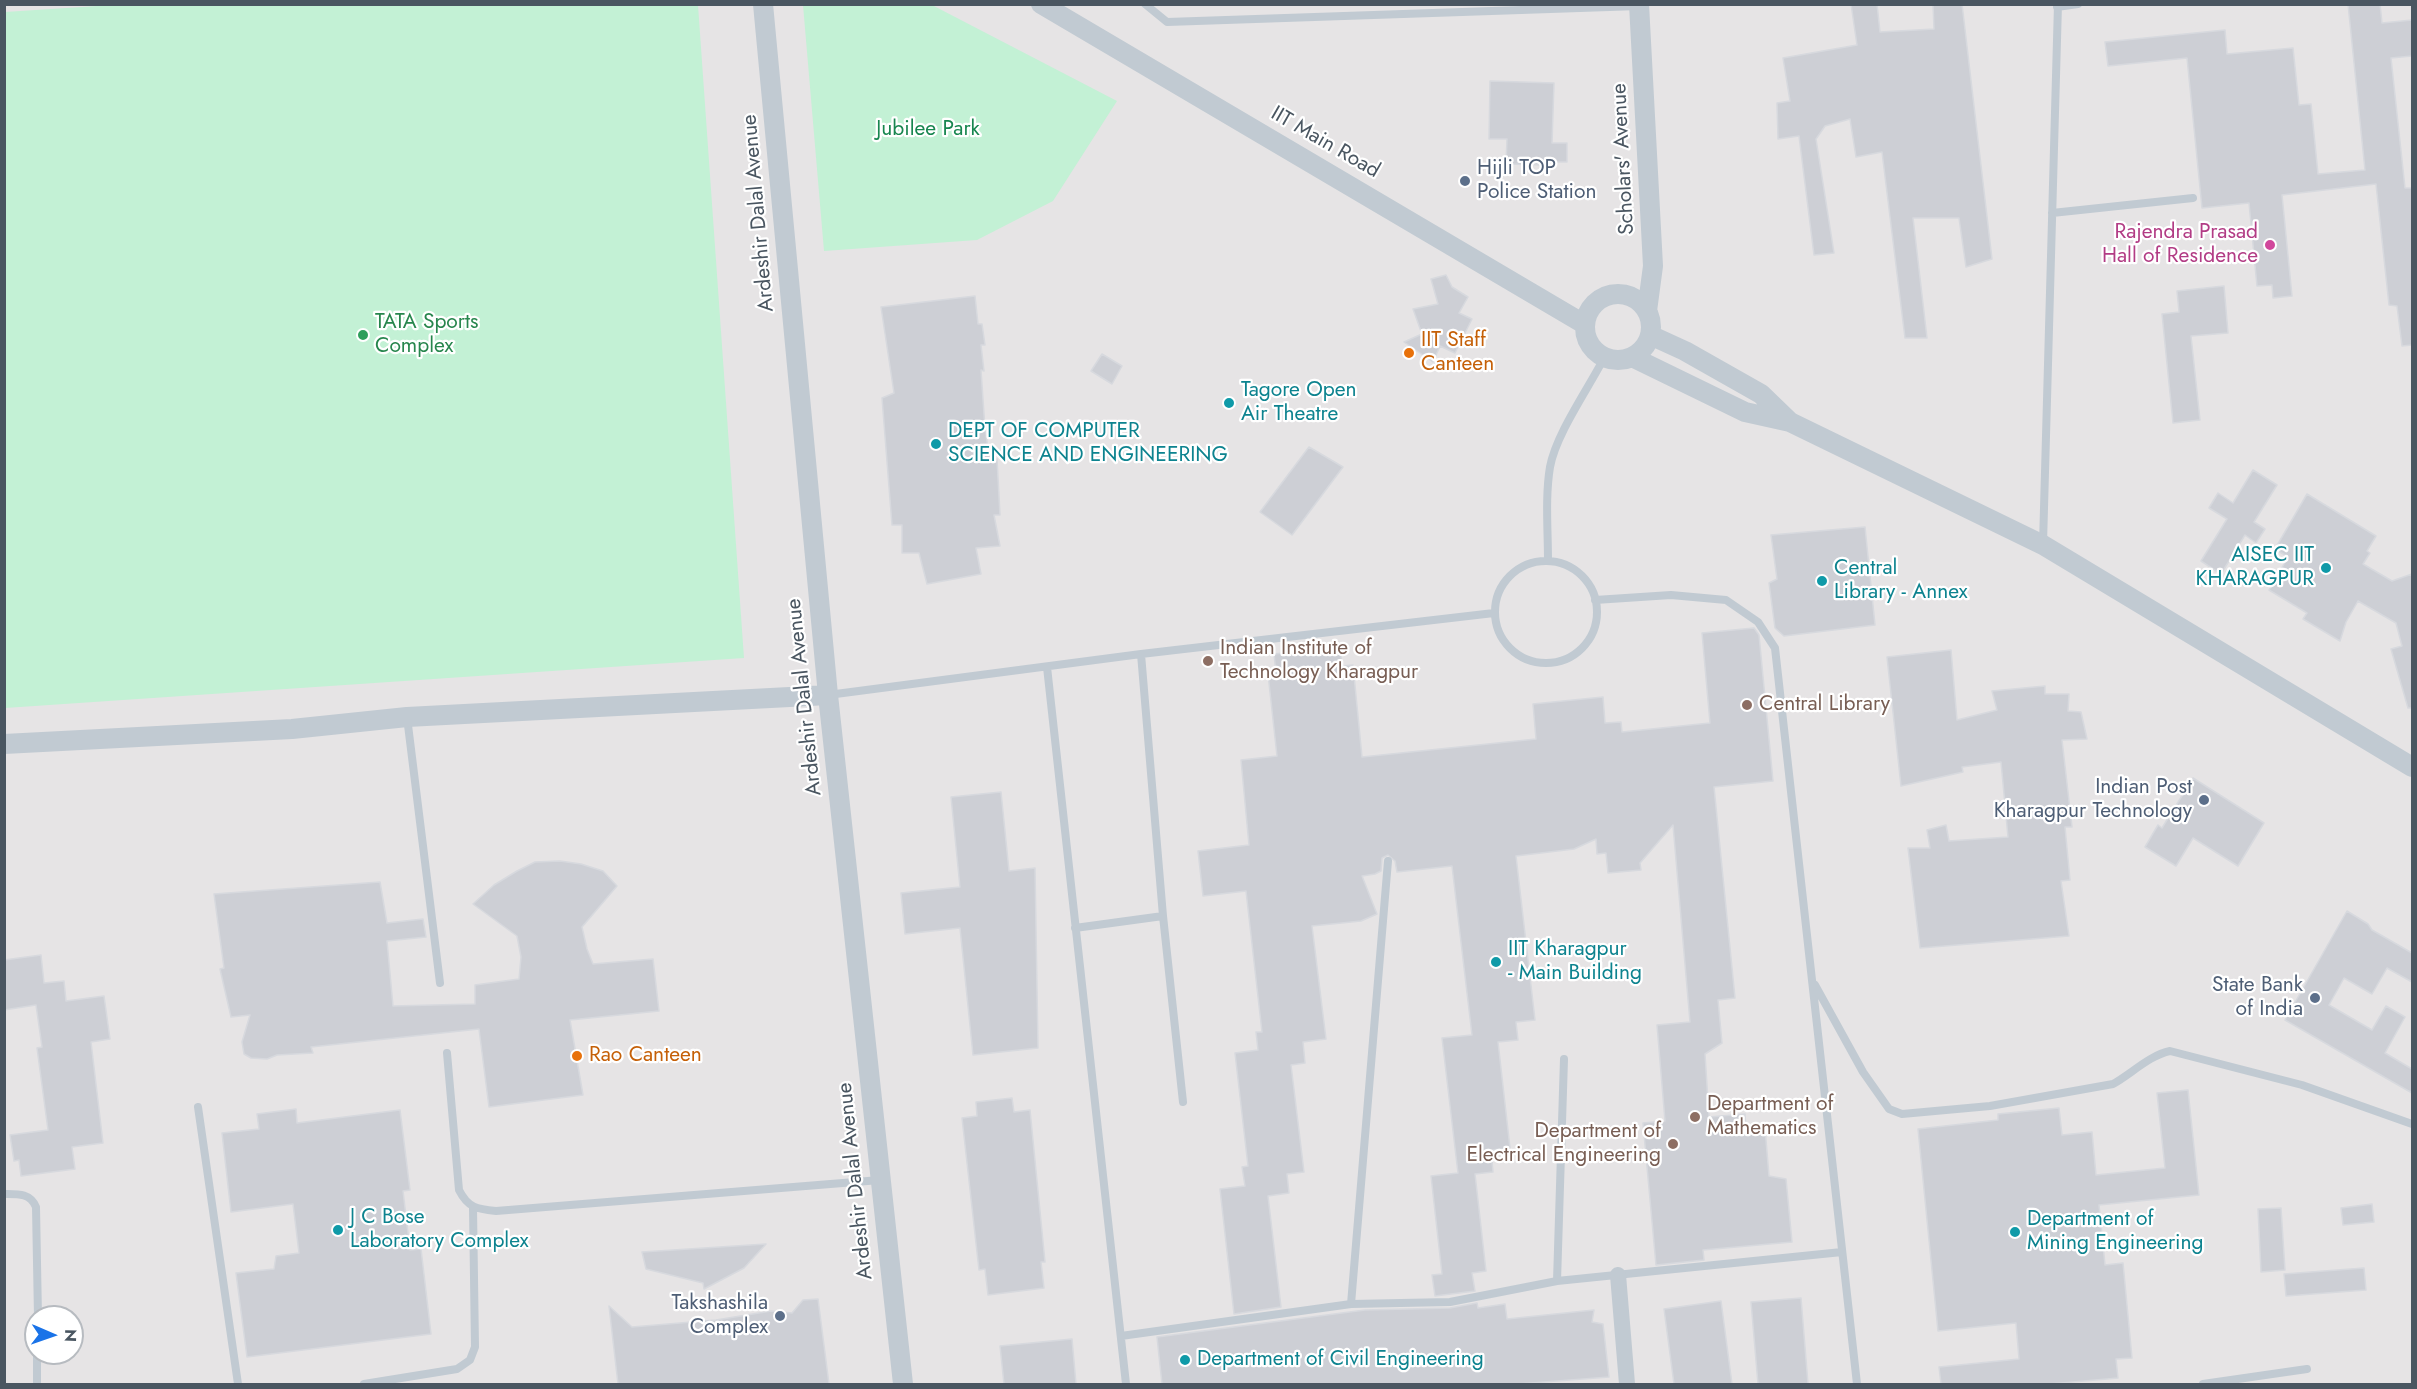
<!DOCTYPE html>
<html>
<head>
<meta charset="utf-8">
<style>
	body { margin:0 }
	#map { position:relative; width:2417px; height:1389px; overflow:hidden; background:#f5f3f3; font-family:Jost,sans-serif }
	canvas { display:block }
	.frame { position:absolute; inset:0; border:6px solid #4a5661; pointer-events:none }
	.north { position:absolute; left:24px; top:1305px; width:60px; height:60px; box-sizing:border-box; background:#fff; border:2px solid #b7bbc0; border-radius:50%; rotate:92deg; font-size:16px; font-weight:700; line-height:24px; text-align:center; color:#4a5661 }
	.north::after { content:''; display:block; margin:auto; width:21px; height:27px; background:#1a73e8; clip-path:polygon(50% 0,100% 100%,50% 72%,0 100%) }
</style>
</head>
<body>
<div id="map">
<canvas width="2417" height="1389"></canvas>
<div class="frame"></div>
<div class="north">N</div>
</div>
<script>
const ctx = document.querySelector('canvas').getContext('2d');
ctx.lineJoin = 'round';
function fillPath(path, color) { ctx.fillStyle = color; ctx.fill(path, 'evenodd'); }
function strokePath(path, color, width, dash) { ctx.strokeStyle = color; ctx.lineWidth = width; ctx.lineCap = dash ? 'butt' : 'round'; ctx.setLineDash(dash || []); ctx.stroke(path); }
function label(font, color, halo, rows, align = 'center') {
  ctx.font = font + ' Jost,sans-serif'; ctx.lineWidth = 4.5; ctx.setLineDash([]); ctx.textBaseline = 'middle'; ctx.strokeStyle = halo; ctx.fillStyle = color; for (const [text, x, y, turn = 0] of rows) {
    ctx.save(); ctx.translate(x, y); ctx.rotate((+turn || 0) * Math.PI / 180); ctx.textAlign = isNaN(turn) ? turn : align; if (halo) ctx.strokeText(text, 0, 0); ctx.fillText(text, 0, 0); ctx.restore();
  }
}
const education = new Path2D(`
	M5,5H2412V1384H5ZM36,1317H72V1353H36Z`);
const green = new Path2D(`
	M128,4L698,5L744,658L5,708V12Z
	M803,5H932L1117,101L1053,201L977,240L824,251Z`);
const building = new Path2D(`
	M1851,4H1877L1880,32L1934,29L1933,4H1962L1992,259L1966,267L1959,218H1913L1927,338H1905L1882,152L1856,157L1850,119L1825,126L1816,139L1834,253L1814,255L1799,136L1778,139L1777,103L1790,101L1783,58L1857,45Z
	M2348,4H2380L2382,23L2412,20V56L2391,58L2405,188H2412V345L2402,346L2397,306L2389,305L2376,184L2282,195L2292,296L2273,298L2272,285L2257,286L2249,203L2202,208L2187,58L2108,66L2105,42L2225,30L2227,54L2293,48L2299,105L2311,104L2318,174L2365,170Z
	M1490,81L1554,83L1552,143H1567V162H1545L1544,165L1506,164L1507,139H1489Z
	M1446,275L1452,287L1468,297L1459,313L1472,319L1455,353L1440,346L1433,362L1404,342L1422,334L1413,309L1438,304L1431,279Z
	M2224,286L2228,333L2191,336L2200,420L2173,423L2162,314L2179,312L2177,291Z
	M975,296L978,324H982L985,345H981L984,371L981,370L985,429L990,460L997,459L1000,515H994L1000,546L976,548L981,574L927,584L919,553H902V525H892L882,398L894,393L881,307Z
	M1102,354L1122,366L1112,384L1091,371Z
	M1309,447L1343,467L1292,535L1260,512Z
	M2253,470L2277,485L2254,522L2265,529L2256,543L2245,535L2221,574L2201,561L2227,519L2209,508L2218,493L2233,503Z
	M2307,494L2376,536L2367,551L2370,553L2363,564L2392,581L2412,574V708H2408L2391,649L2402,646L2396,623L2358,601L2346,622L2340,641L2303,619L2307,613L2269,590L2288,557L2275,549Z
	M1865,527L1875,625L1784,636L1775,628L1769,583L1777,579L1771,535Z
	M1754,628L1759,635L1773,781L1714,787L1735,998L1718,1000L1722,1043L1705,1054L1709,1117L1745,1114L1746,1130L1765,1128L1769,1176L1786,1179L1792,1242L1703,1250L1704,1260L1656,1265L1643,1123L1665,1121L1657,1025L1690,1022L1673,825L1640,863L1641,870L1608,873L1606,853L1597,854L1596,839L1574,849L1516,856L1535,1020L1516,1022L1518,1040L1498,1042L1510,1148L1491,1150L1493,1172L1475,1174L1486,1271L1472,1273L1475,1291L1435,1296L1432,1275L1442,1274L1431,1176L1458,1173L1442,1038L1472,1035L1452,866L1397,872L1395,861L1388,855L1382,858L1381,871L1375,874L1362,876L1377,914L1361,921L1312,926L1326,1039L1303,1042L1305,1063L1291,1065L1304,1172L1287,1174L1289,1193L1268,1196L1281,1307L1234,1314L1220,1189L1245,1186L1242,1167L1248,1166L1235,1053L1258,1050L1256,1032H1262L1246,891L1203,896L1198,851L1249,845L1241,760L1277,756L1268,674L1276,673L1274,654L1340,647L1342,666L1353,665L1362,757L1536,739L1533,704L1603,697L1605,723L1621,722L1622,732L1710,723L1702,633Z
	M1951,650L1957,720L1997,710L1992,691L2045,686V694H2069L2068,711L2081,712L2087,739L2062,740L2072,827H2065L2070,880L2061,881L2069,936L1920,948L1908,848H1930L1927,830L1946,825L1949,841L2008,837L2001,762L1962,767L1963,772L1901,786L1887,657Z
	M2193,778L2264,823L2238,866L2193,838L2176,866L2145,847L2158,825L2162,828Z
	M1001,792L1009,871L1035,868L1038,1048L973,1055L960,928L905,934L901,893L960,887L951,797Z
	M560,861L581,864L603,871L617,886L582,927L587,949L593,964L653,959L659,1011L570,1020L583,1095L489,1107L479,1029L311,1047L313,1053L277,1055L267,1059L251,1058L244,1054L242,1042L250,1015L231,1017L220,969L224,968L214,894L380,882L387,923L423,919L426,937L387,941L393,1006L475,1004V985L519,979L521,957L517,936L473,904L494,885L517,871L535,862Z
	M2347,911L2368,924L2372,930L2412,953V982L2387,968L2372,994L2344,978L2329,1005L2372,1030L2386,1006L2405,1017L2385,1053L2412,1069V1093L2285,1020Z
	M41,955L44,983L64,981L66,1001L104,996L110,1039L91,1042L103,1143L72,1147L75,1169L21,1176L19,1160L14,1161L10,1135L48,1130L37,1048L42,1047L36,1005L4,1010V960Z
	M2188,1090L2199,1195L2099,1205L2105,1265L2123,1263L2132,1358L2116,1359L2118,1378L2050,1384H1941L1939,1367L2019,1359L2016,1323L1938,1331L1918,1129L1998,1120V1114L2059,1108L2062,1135L2092,1132L2096,1175L2165,1168L2157,1093Z
	M1012,1098L1014,1112L1030,1110L1045,1262H1041L1044,1288L988,1295L985,1269L979,1270L962,1118L977,1116L976,1102Z
	M296,1109L297,1123L400,1110L410,1190L403,1191L410,1250L421,1249L431,1334L247,1357L236,1273L274,1269L276,1256L299,1253L293,1204L231,1212L222,1133L259,1129L257,1114Z
	M2372,1204L2374,1222L2343,1225L2341,1208Z
	M2281,1208L2285,1270L2261,1272L2258,1209Z
	M766,1244L744,1268L704,1289L703,1283L646,1269L642,1252Z
	M2364,1268L2366,1290L2286,1296L2284,1274Z
	M1801,1298L1808,1384H1758L1751,1302Z
	M818,1299L829,1384H618L609,1306L632,1327L716,1320L771,1311L792,1313L803,1300Z
	M1721,1301L1732,1384H1674L1664,1309Z
	M1477,1303L1478,1308L1505,1304L1507,1319L1594,1310L1592,1322L1603,1324L1609,1377L1518,1384H1162L1157,1337L1365,1310L1450,1308Z
	M1072,1339L1076,1384H1004L1000,1346Z`);
const service = new Path2D(`
	M1145,4L1167,22L1639,6
	M2057,7L2078,4
	M2052,213L2193,198
	M2043,544L2058,4
	M1495 612a51 51 0 1 1 102 0a51 51 0 1 1-102 0Z
	M1548,561C1548,530 1545,497 1550,467C1556,434 1588,389 1604,358
	M1595,600L1671,595L1726,600L1758,622L1775,648L1857,1384
	M1141,654L1163,916L1183,1102
	M1047,667L1126,1384
	M828,695L1141,654L1494,613
	M407,717L440,983
	M1075,928L1163,916
	M1815,985L1863,1072L1889,1109L1902,1114L1990,1106L2113,1084C2131,1074 2150,1055 2170,1051L2302,1085L2412,1124
	M447,1053L459,1190C468,1208 477,1209 496,1211L880,1180
	M198,1107L238,1384
	M4,1194C18,1194 30,1193 36,1207L38,1317
	M1557,1281L1564,1059
	M1351,1304L1388,861
	M1121,1336L1351,1304L1450,1302L1557,1281L1842,1252
	M37,1384V1353
	M364,1384L457,1369L470,1360L475,1347L473,1208
	M2203,1384L2307,1369`);
const minor = new Path2D(`
	M1618,1275L1627,1384`);
const tertiary = new Path2D(`
	M763,4L828,695L903,1384
	M1041,4L1584,324
	M1639,4L1653,266L1647,311
	M1585 327a33 33 0 1 1 66 0a33 33 0 1 1-66 0Z
	M1650,335L1685,351L1761,394L1790,422
	M1632,357L1745,412L1790,422L2043,545L2412,767
	M4,744L292,729L407,717L828,695`);
const markers = [
	[1465,181,6,"#5c6f8a"],
	[2270,245,6,"#d1479c"],
	[363,335,6,"#2e9e5b"],
	[1409,353,6,"#e8710a"],
	[1229,403,6,"#0f9aa8"],
	[936,444,6,"#0f9aa8"],
	[2326,568,6,"#0f9aa8"],
	[1822,581,6,"#0f9aa8"],
	[1208,661,6,"#8d6e63"],
	[1747,705,6,"#8d6e63"],
	[2204,800,6,"#5c6f8a"],
	[1496,962,6,"#0f9aa8"],
	[2315,998,6,"#5c6f8a"],
	[577,1056,6,"#e8710a"],
	[1695,1117,6,"#8d6e63"],
	[1673,1144,6,"#8d6e63"],
	[338,1230,6,"#0f9aa8"],
	[2015,1232,6,"#0f9aa8"],
	[780,1316,6,"#5c6f8a"],
	[1185,1360,6,"#0f9aa8"]
];
const parkNames = [
	["Jubilee Park",928,130]
];
const streetNames = [
	["IIT Main Road",1325,143,30],
	["Scholars' Avenue",1624,159,-93],
	["Ardeshir Dalal Avenue",759,213,-95],
	["Ardeshir Dalal Avenue",805,697,-96],
	["Ardeshir Dalal Avenue",856,1181,-96]
];
const serviceNames = [
	["Hijli TOP",1477,169,"left"],
	["Police Station",1477,193,"left"],
	["Indian Post",2192,788],
	["Kharagpur Technology",2192,812],
	["State Bank",2303,986],
	["of India",2303,1010],
	["Takshashila",768,1304],
	["Complex",768,1328]
];
const hotelNames = [
	["Rajendra Prasad",2258,233],
	["Hall of Residence",2258,257]
];
const leisureNames = [
	["TATA Sports",375,323],
	["Complex",375,347]
];
const foodNames = [
	["IIT Staff",1421,341],
	["Canteen",1421,365],
	["Rao Canteen",589,1056]
];
const cultureNames = [
	["Tagore Open",1241,391],
	["Air Theatre",1241,415],
	["DEPT OF COMPUTER",948,432],
	["SCIENCE AND ENGINEERING",948,456],
	["AISEC IIT",2314,556,"right"],
	["KHARAGPUR",2314,580,"right"],
	["Central",1834,569],
	["Library - Annex",1834,593],
	["IIT Kharagpur",1508,950],
	["- Main Building",1508,974],
	["J C Bose",350,1218],
	["Laboratory Complex",350,1242],
	["Department of",2027,1220],
	["Mining Engineering",2027,1244],
	["Department of Civil Engineering",1197,1360]
];
const educationNames = [
	["Indian Institute of",1220,649],
	["Technology Kharagpur",1220,673],
	["Central Library",1759,705],
	["Department of",1707,1105],
	["Mathematics",1707,1129],
	["Department of",1661,1132,"right"],
	["Electrical Engineering",1661,1156,"right"]
];
fillPath(education, '#e6e4e5');
fillPath(green, '#c3f1d5');
fillPath(building, '#cdcfd5');
strokePath(building, '#d7d9de', 1.5);
strokePath(service, '#c1cad2', 8);
strokePath(minor, '#c1cad2', 16);
strokePath(tertiary, '#c1cad2', 20);
for (const [x, y, r, color] of markers) { const dot = new Path2D(); dot.arc(x, y, r, 0, 2 * Math.PI); ctx.fillStyle = color; ctx.fill(dot); strokePath(dot, '#fff', 2); }
label('21px', '#17864f', '#fff', parkNames);
label('21px', '#4a5661', '#fff', streetNames);
label('21px', '#4e5e75', '#fff', serviceNames, 'right');
label('21px', '#b23c85', '#fff', hotelNames, 'right');
label('21px', '#27864d', '#fff', leisureNames, 'left');
label('21px', '#c56008', '#fff', foodNames, 'left');
label('21px', '#0d838f', '#fff', cultureNames, 'left');
label('21px', '#785e54', '#fff', educationNames, 'left');
</script>
</body>
</html>
